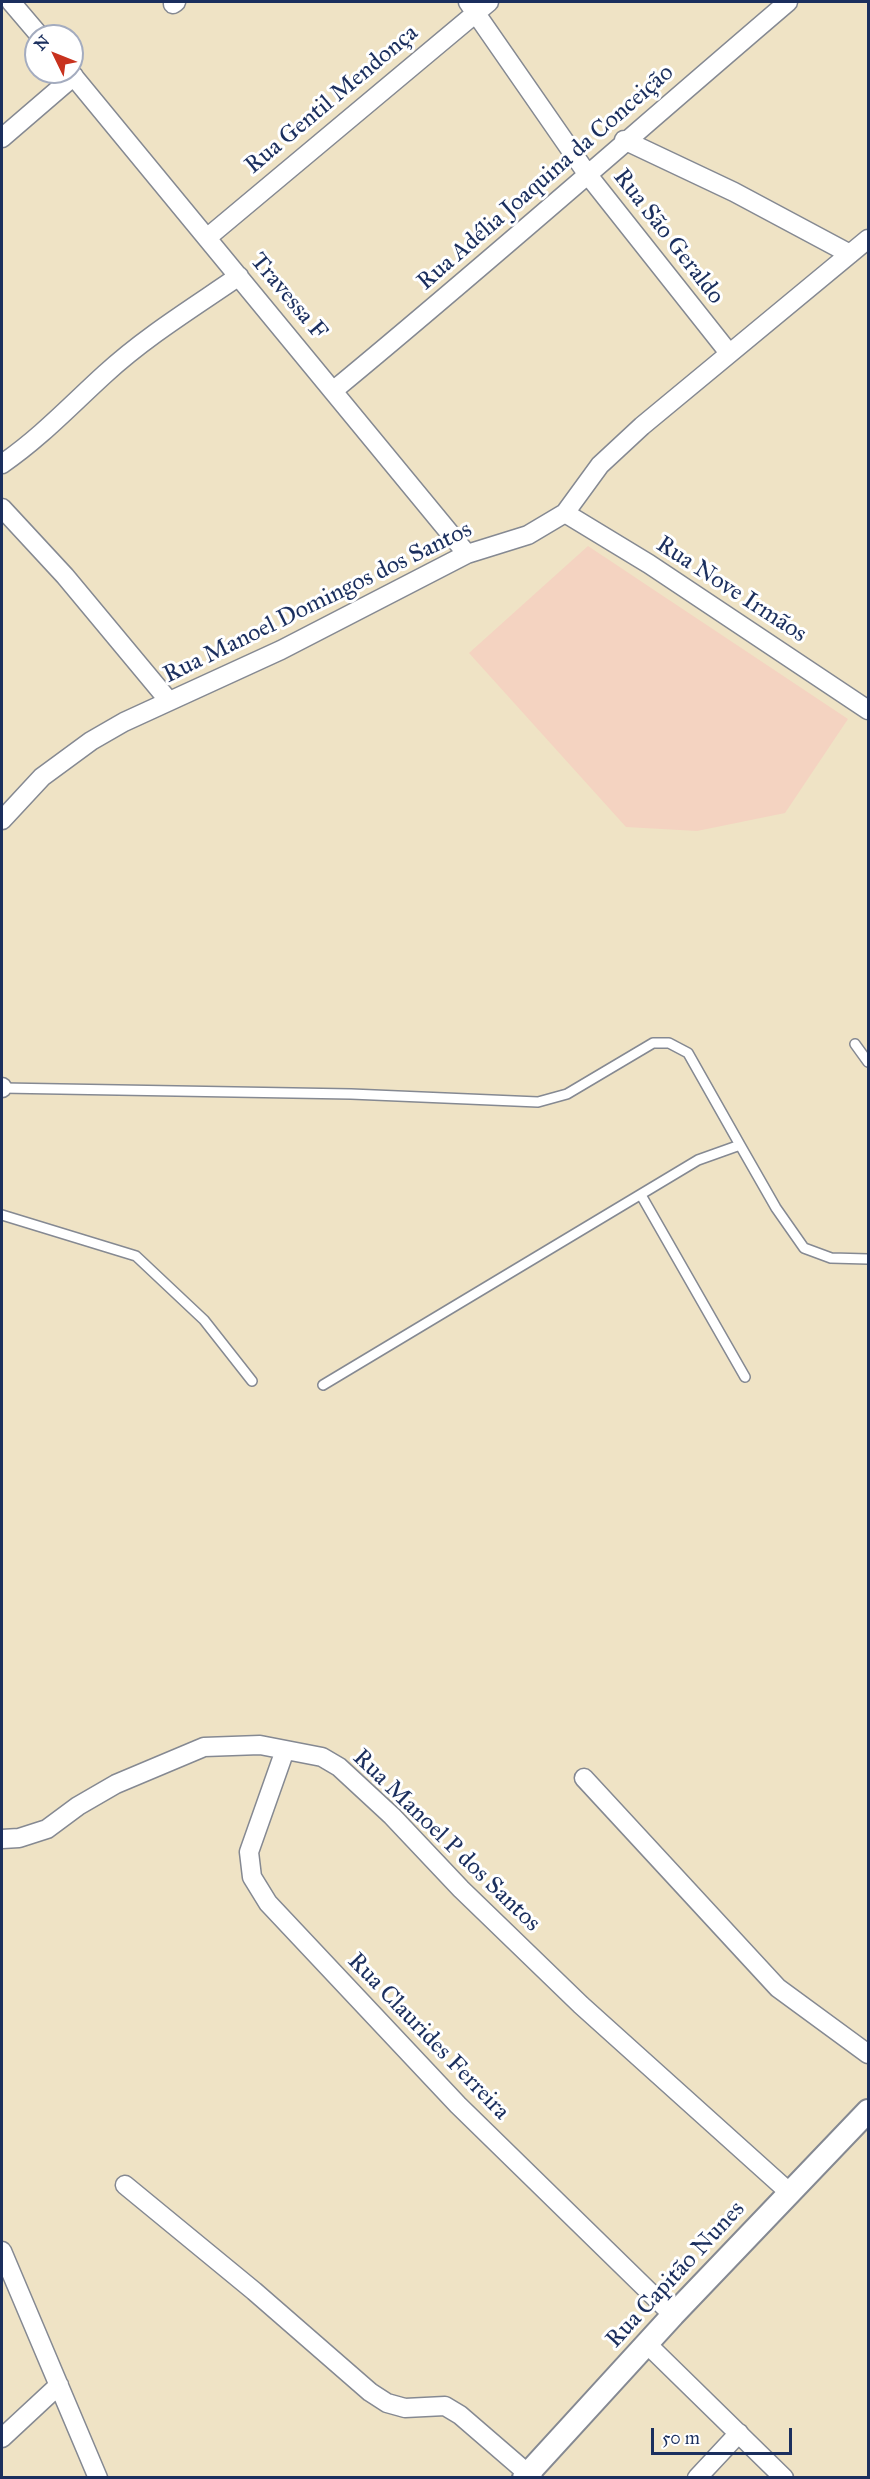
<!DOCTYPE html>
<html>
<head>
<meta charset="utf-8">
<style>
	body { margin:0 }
	#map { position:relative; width:870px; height:2479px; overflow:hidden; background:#efe3c5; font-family:"IM FELL Great Primer",serif }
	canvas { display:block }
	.frame { position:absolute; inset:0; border:3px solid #1b2f5e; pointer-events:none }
	.north { position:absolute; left:24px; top:24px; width:60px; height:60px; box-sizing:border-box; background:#fff; border:2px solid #a4acbf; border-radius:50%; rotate:313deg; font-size:16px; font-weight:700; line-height:24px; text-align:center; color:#1b2f5e }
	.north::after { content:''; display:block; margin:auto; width:21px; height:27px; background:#c8321e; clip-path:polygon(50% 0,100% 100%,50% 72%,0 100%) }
	.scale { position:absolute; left:651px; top:2428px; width:141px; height:27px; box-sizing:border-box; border:3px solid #1b2f5e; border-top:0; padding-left:8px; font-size:18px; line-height:21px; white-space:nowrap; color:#1b2f5e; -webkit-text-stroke:4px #fff; paint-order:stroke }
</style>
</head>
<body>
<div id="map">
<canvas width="870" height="2479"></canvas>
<div class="frame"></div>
<div class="north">N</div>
<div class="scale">50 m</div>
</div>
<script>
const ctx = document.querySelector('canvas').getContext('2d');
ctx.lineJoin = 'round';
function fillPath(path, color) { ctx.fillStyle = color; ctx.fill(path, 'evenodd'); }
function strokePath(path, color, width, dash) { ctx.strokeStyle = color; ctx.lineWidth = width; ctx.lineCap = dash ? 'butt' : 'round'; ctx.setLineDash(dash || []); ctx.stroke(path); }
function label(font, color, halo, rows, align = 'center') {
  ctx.font = font + ' "IM FELL Great Primer",serif'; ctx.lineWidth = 6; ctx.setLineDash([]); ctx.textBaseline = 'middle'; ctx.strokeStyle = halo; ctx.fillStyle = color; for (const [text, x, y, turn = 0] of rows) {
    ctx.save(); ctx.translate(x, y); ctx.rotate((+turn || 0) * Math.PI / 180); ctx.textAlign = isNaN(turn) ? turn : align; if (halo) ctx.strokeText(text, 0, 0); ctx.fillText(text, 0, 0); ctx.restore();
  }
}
const built = new Path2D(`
	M588,546L848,719L785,813L697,831L626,827L469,653Z`);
const service = new Path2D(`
	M855,1044L868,1062
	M2,1088L351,1094L538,1102L567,1094L653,1043H669L688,1053L740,1145
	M641,1195L745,1377
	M2,1215L136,1256L204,1320L252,1381
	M323,1385L698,1160L740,1145L776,1208L804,1248L831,1258L868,1259`);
const minor = new Path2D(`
	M11,2L40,36
	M468,2L588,175L729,353
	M173,4L176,2
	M70,72L467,554
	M2,138L74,76
	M624,140L734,192L850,254
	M208,237L489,2
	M334,390C488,263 637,131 788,2
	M2,464C40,438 71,405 105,374C145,337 194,307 239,276
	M2,508L65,576L169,701
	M565,513L649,564L868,710
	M2,820L42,777L91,741L124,722L281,650L467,554L528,535L565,513L600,465L642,426L868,239
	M2,1087V1088
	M285,1750L249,1852L252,1877L268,1903L458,2105L673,2315
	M584,1778L778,1988L868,2054
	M2,1839L19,1838L47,1829L78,1806L116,1784L204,1747L260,1745L322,1757L339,1767L392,1816L461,1889L581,2005L790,2193
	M125,2185L254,2291L370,2392L387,2403L405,2408L445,2406L460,2415L533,2478
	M2,2251L98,2478
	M647,2344L784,2478
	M2,2438L59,2385
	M697,2478L739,2433`);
const tertiary = new Path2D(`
	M524,2478L673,2315L868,2111`);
const streetNames = [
	["Rua Gentil Mendonça",332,100,-40],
	["Rua Adélia Joaquina da Conceição",546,178,-41],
	["Rua São Geraldo",668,237,52],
	["Travessa F",288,297,50],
	["Rua Nove Irmãos",731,590,33],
	["Rua Manoel Domingos dos Santos",318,603,-26],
	["Rua Manoel P dos Santos",446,1841,44],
	["Rua Claurides Ferreira",428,2037,46],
	["Rua Capitão Nunes",676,2275,-47]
];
fillPath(built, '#f4d3c1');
strokePath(service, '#858992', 12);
strokePath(minor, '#858992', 21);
strokePath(tertiary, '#858992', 26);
strokePath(service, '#fff', 9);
strokePath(minor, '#fff', 18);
strokePath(tertiary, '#fff', 22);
label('24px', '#1b2f5e', '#fff', streetNames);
</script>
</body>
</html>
